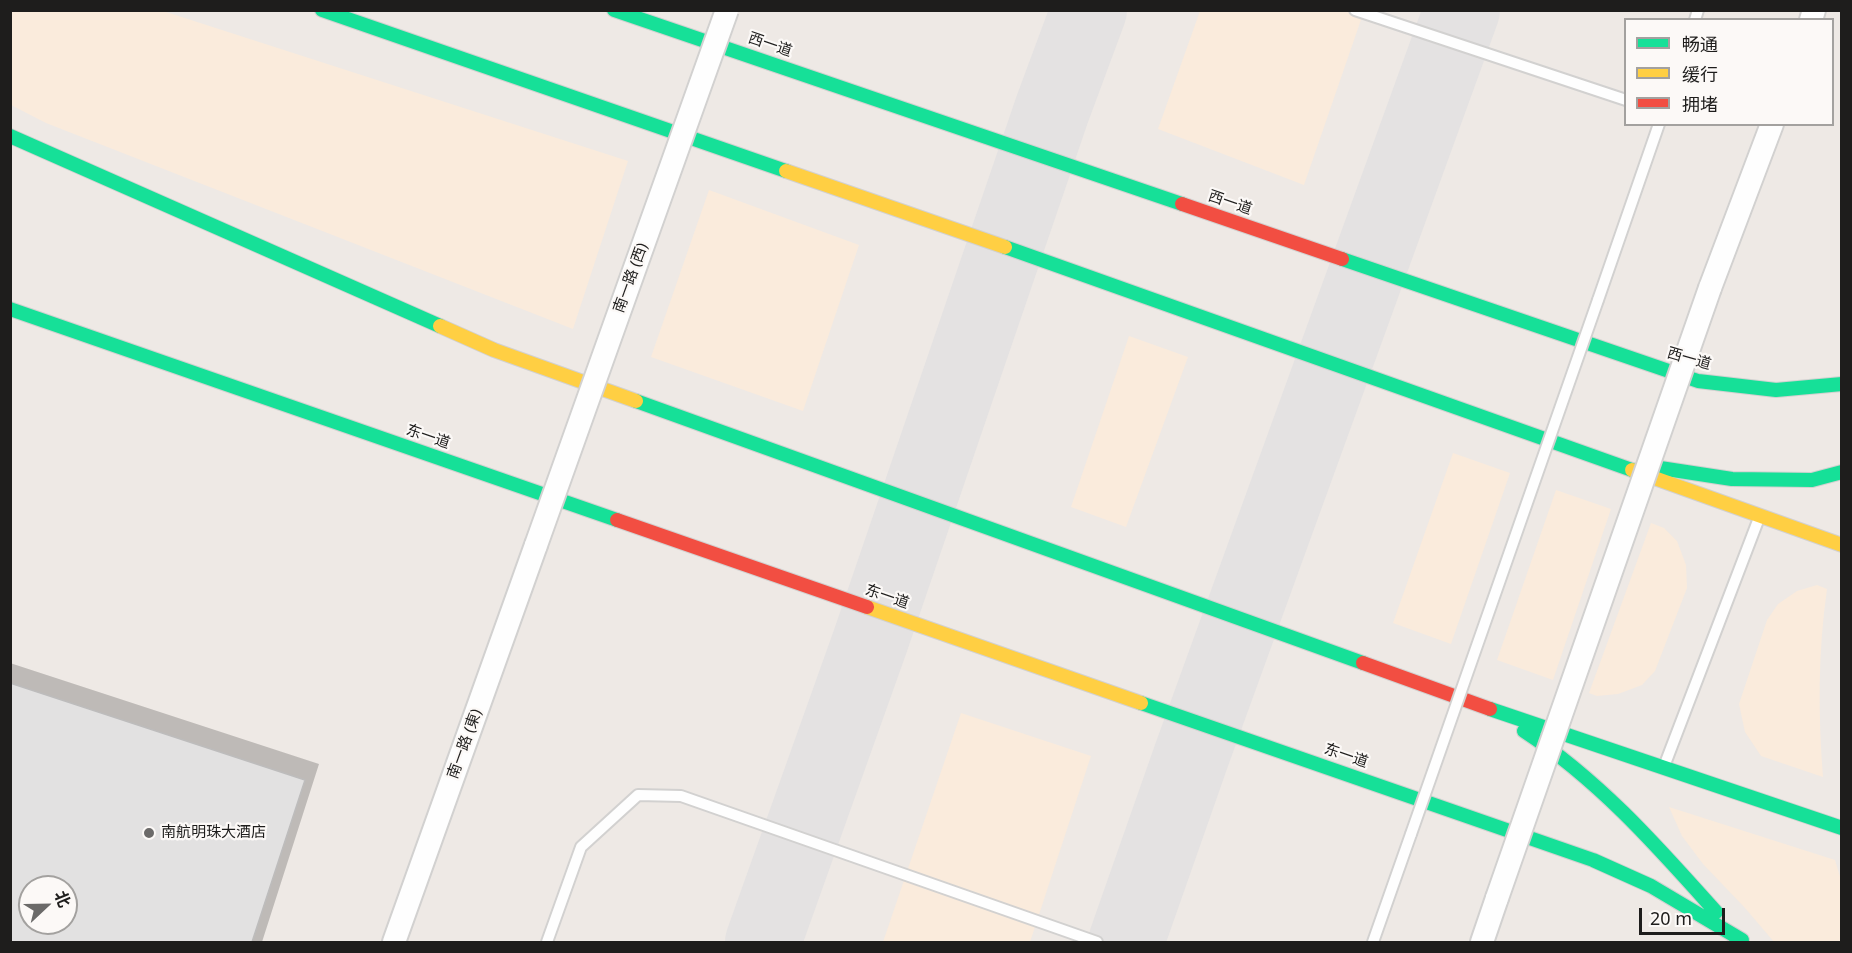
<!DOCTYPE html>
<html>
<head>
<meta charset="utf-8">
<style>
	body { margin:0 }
	#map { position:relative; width:1852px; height:953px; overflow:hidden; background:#fbf9f8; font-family:"Noto Sans","Noto Sans SC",sans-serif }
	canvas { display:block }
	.frame { position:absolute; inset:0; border:12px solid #1e1d1c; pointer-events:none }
	.legend { position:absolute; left:1624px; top:18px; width:210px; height:108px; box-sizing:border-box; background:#fcf9f7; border:2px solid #a3a19f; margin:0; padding:8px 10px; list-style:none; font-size:18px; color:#1e1d1c }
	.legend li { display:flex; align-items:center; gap:12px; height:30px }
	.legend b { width:30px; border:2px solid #a3a19f }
	.north { position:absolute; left:18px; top:875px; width:60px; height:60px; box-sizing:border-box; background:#fcf9f7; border:2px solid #a3a19f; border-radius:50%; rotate:68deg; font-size:16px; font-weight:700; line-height:24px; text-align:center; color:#1e1d1c }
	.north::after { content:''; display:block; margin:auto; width:21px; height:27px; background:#6b6a69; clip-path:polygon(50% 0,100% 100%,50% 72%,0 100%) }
	.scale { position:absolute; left:1639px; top:908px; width:86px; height:27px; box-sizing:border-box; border:3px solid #1e1d1c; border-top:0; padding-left:8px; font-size:18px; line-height:21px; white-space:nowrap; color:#1e1d1c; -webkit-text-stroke:4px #fcf9f7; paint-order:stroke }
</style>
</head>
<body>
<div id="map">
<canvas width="1852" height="953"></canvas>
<div class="frame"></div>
<ul class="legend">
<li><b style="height:8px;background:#16e098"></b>畅通</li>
<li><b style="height:8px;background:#ffcf43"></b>缓行</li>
<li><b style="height:8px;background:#f24e42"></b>拥堵</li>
</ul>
<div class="north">北</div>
<div class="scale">20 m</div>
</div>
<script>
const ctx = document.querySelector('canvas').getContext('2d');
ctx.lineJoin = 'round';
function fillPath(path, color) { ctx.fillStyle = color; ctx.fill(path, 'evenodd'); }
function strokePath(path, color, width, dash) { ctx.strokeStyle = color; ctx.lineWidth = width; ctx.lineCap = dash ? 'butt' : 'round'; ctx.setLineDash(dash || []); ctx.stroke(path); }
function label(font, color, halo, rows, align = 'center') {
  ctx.font = font + ' "Noto Sans","Noto Sans SC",sans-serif'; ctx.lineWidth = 4.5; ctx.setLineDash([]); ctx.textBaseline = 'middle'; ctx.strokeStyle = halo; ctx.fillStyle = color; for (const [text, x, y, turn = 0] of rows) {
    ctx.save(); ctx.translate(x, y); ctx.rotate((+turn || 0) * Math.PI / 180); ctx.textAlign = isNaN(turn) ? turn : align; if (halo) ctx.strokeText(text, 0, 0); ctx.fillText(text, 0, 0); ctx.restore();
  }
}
const built = new Path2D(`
	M11,11H1841V942H11ZM1626,20H1832V124H1626ZM30,887H66V923H30Z`);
const green = new Path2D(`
	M10,11H163L628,161L573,329L46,123L11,105Z
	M1200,11H1364L1304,185L1158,129Z
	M709,190L859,245L803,411L651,357Z
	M1129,336L1188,357L1126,527L1071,507Z
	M1453,453L1510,473L1451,644L1393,623Z
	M1556,490L1611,509L1553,680L1497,660Z
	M1651,523L1664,528L1677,541L1686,565L1687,588L1655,671L1642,685L1618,694L1597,696L1589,693Z
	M1817,585L1827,589C1818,652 1818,713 1823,777L1761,756L1745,732L1739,704L1767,620L1778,604L1797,591Z
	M961,713L1091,756L1030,942H883Z
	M1669,807L1835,860L1841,880V942H1774L1745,908L1703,864L1682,836Z`);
const shadow = new Path2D(`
	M10,663L319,764L262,942H10ZM30,887H66V923H30Z`);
const taxiway = new Path2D(`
	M763,942L870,642L1052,110L1089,10
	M1126,942L1192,754L1462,10`);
const building = new Path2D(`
	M10,683L305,780L252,942H10ZM30,887H66V923H30Z`);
const lane = new Path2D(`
	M1355,10L1626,100
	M1695,20L1698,10
	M1598,300L1659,124
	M1665,764L1759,518
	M547,942L581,847L638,795L681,796L1097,942
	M1373,942L1411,834`);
const street = new Path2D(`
	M1811,20L1814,10
	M1710,288L1772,124
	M394,942L536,545
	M1482,942L1497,898`);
const fast = new Path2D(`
	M322,10L786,171
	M614,10L1182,204
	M10,136L440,326
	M1005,247L1632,470
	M1342,259L1698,381L1776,390L1842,384
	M10,309L617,520
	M636,401L1363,663
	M1647,466L1732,479L1812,480L1842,472
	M1141,703L1593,860L1651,886L1742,940
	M1490,709L1842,828
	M1524,731C1599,780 1657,846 1716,912`);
const slow = new Path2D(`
	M786,171L1005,247
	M440,326L494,350L636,401
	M1632,470L1842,545
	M867,607L1141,703`);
const jam = new Path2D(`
	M1182,204L1342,259
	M617,520L867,607
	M1363,663L1490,709`);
const laneBridge = new Path2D(`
	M1411,834L1598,300`);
const streetBridge = new Path2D(`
	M536,545L727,10
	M1497,898L1710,288`);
const markers = [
	[149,833,6,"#6b6a69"]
];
const streetNames = [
	["西一道",770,45,19],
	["西一道",1230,203,19],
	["南一路 (西)",631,278,-70],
	["西一道",1689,359,16],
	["东一道",428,437,19],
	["东一道",887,597,19],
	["南一路 (東)",465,744,-70],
	["东一道",1346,756,19]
];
const poiNames = [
	["南航明珠大酒店",161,833]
];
fillPath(built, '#eee9e5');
fillPath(green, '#faebdc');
fillPath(shadow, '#0003');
strokePath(taxiway, '#e4e2e2', 76);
fillPath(building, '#e2e1e1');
strokePath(building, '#bdbcbc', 1.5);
strokePath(lane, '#d2d1d0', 14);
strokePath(street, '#d2d1d0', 26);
strokePath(fast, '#d2d1d0', 16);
strokePath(slow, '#d2d1d0', 16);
strokePath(jam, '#d2d1d0', 16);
strokePath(lane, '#fefefe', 10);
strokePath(street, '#fefefe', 22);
strokePath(fast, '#16e098', 14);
strokePath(slow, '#ffcf43', 14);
strokePath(jam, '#f24e42', 14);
strokePath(laneBridge, '#d2d1d0', 14, []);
strokePath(streetBridge, '#d2d1d0', 26, []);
strokePath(laneBridge, '#fefefe', 10);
strokePath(streetBridge, '#fefefe', 22);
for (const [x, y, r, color] of markers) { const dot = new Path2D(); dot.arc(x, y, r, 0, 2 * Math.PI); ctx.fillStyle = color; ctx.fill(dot); strokePath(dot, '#fcf9f7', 2); }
label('15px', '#1e1d1c', '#fcf9f7', streetNames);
label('15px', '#1e1d1c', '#fcf9f7', poiNames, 'left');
</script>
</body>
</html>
